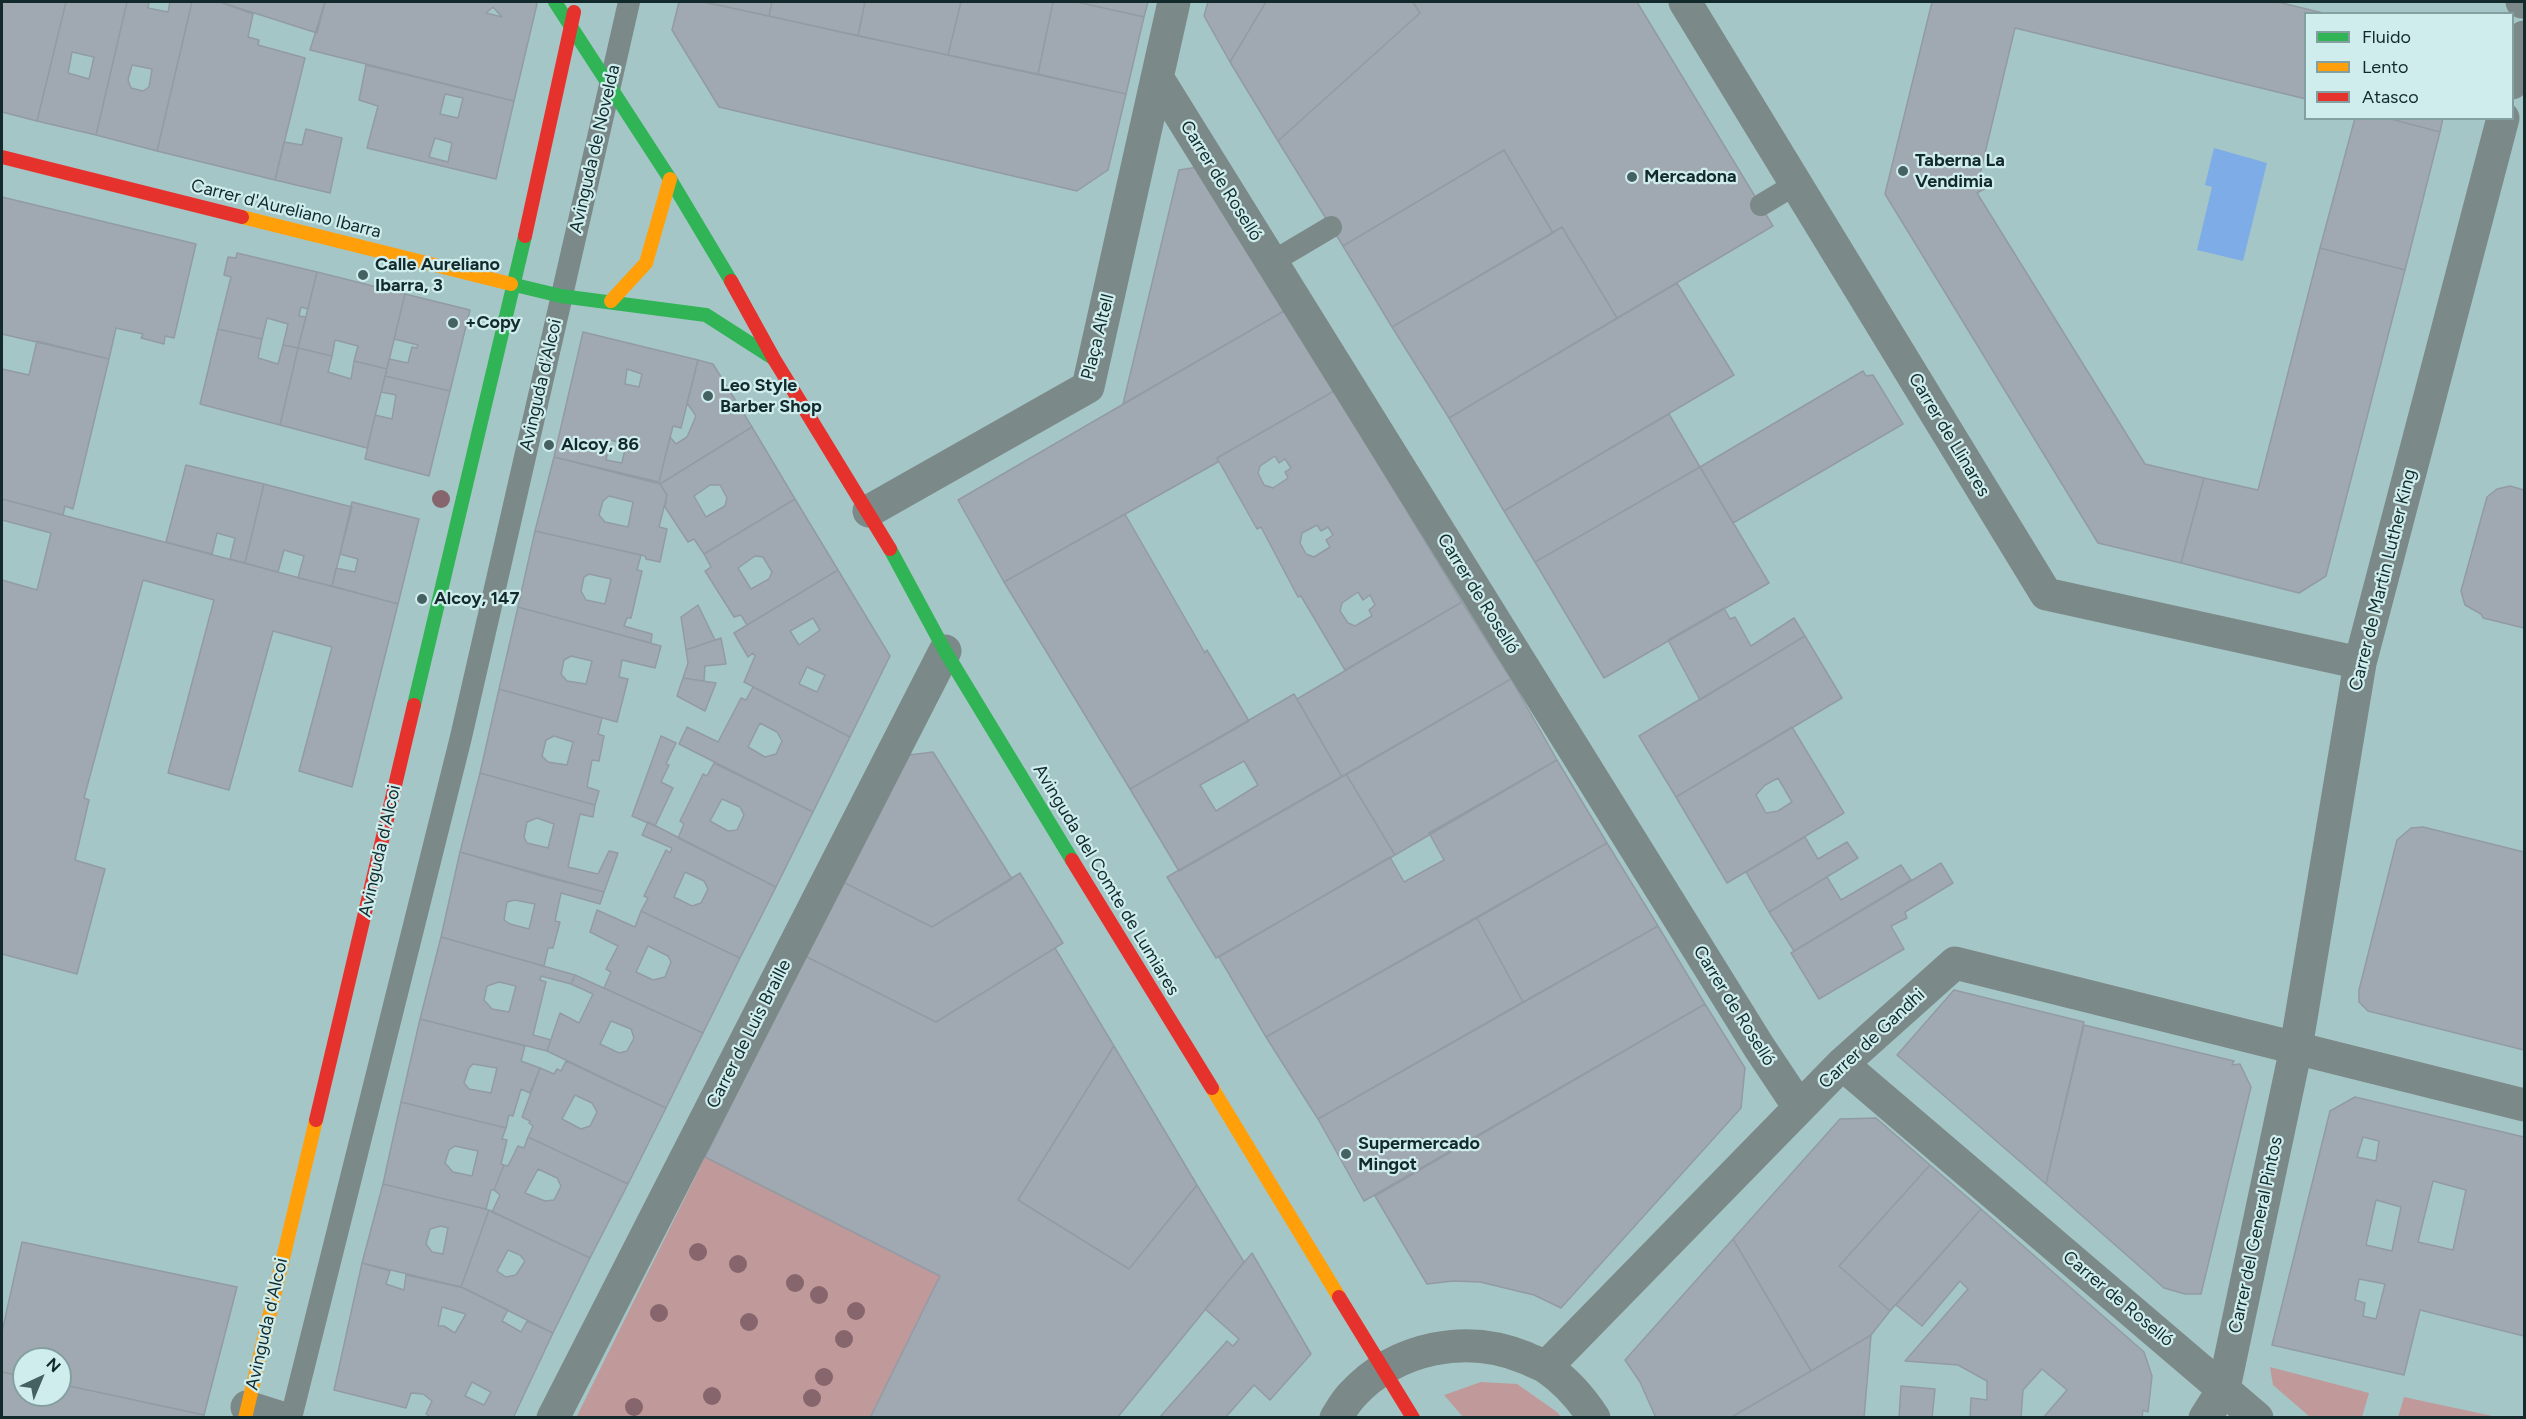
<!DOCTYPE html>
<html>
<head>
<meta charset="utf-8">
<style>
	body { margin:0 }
	#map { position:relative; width:2526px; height:1419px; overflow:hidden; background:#a5c6c7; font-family:Figtree,sans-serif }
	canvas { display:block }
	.frame { position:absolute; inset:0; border:3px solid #122a2b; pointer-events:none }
	.legend { position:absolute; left:2304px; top:12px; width:210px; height:108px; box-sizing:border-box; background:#d0edee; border:2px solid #849fa0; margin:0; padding:8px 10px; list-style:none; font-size:18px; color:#122a2b }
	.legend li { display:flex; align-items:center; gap:12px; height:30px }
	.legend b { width:30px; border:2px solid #849fa0 }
	.north { position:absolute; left:12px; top:1347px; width:60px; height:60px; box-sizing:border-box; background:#d0edee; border:2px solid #849fa0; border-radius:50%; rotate:44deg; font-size:16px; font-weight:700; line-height:24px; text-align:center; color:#122a2b }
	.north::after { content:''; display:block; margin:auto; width:21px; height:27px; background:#456162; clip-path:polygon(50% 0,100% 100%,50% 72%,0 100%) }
</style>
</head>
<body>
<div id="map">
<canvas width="2526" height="1419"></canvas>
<div class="frame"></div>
<ul class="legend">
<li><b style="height:8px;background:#30b455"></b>Fluido</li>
<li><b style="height:8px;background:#ff9f0a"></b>Lento</li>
<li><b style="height:8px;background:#e5322d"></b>Atasco</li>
</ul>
<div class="north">N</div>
</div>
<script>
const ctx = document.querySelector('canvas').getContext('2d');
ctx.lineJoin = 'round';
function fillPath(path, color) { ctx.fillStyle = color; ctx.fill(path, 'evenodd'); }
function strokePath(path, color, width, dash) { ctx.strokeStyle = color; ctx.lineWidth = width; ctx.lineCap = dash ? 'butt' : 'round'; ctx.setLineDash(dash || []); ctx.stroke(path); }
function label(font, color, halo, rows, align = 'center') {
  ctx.font = font + ' Figtree,sans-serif'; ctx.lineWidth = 4.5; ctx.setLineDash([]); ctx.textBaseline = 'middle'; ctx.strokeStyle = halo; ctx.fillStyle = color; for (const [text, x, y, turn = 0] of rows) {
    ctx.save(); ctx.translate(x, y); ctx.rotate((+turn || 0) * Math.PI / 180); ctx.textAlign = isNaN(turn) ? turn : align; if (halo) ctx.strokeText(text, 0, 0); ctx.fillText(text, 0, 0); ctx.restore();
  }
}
const green = new Path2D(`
	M705,1157L940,1276L870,1417L576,1418Z
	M2270,1367L2369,1393L2362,1417H2310L2273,1385Z
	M1481,1382L1517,1384L1557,1412L1561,1417H1463L1444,1395Z
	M2404,1397L2497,1417H2498H2398Z`);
const water = new Path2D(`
	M2214,148L2267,163L2243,261L2197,250L2212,187L2205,185Z`);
const building = new Path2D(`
	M2,2H66L37,121L2,112Z
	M66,2H127L96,135L37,121ZM72,52L94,57L89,79L68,73Z
	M127,2H149L148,8L168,12L170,2H192L157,151L96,135ZM132,65L152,69L149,87L143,91L131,88L128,80Z
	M192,2H220L253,14L248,37L259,40L258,45L305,58L275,180L157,151Z
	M220,2H325L317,33Z
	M325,2H535L537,4L514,101L310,50ZM493,7L502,17L486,13Z
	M679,2H704L1126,94L1108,170L1077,191L719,107L672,30Z
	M704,2H772L769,16Z
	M772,2H865L858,36L769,16Z
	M865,2H961L948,55L858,36Z
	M961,2H1053L1038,74L948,55Z
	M1053,2H1077L1144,17L1126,94L1038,74Z
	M1077,2H1148L1144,17Z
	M1208,2H1266L1230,62L1204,16Z
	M1266,2H1413L1420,13L1278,141L1230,62Z
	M1413,2H1637L1773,226L1617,318L1562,227L1553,233L1504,150L1343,246L1278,141L1420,13Z
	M1932,2H2278L2327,14H2306V99L2015,28L1980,174L1986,188L1977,193L2145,464L2204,478L2181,563L2098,543L1885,194Z
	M366,65L514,101L496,179L367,148L378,106L359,100ZM445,94L463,98L458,118L440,114ZM435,138L452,143L448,162L429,157Z
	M2355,118H2387L2440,132L2405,270L2320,248Z
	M2387,118H2443L2440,132Z
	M306,129L342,138L330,193L275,180L284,142L302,145Z
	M1504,150L1553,233L1392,327L1343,246Z
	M1198,167L1284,311L1123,404L1179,170Z
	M2,197L196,244L174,338L165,336L164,344L141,338L143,334L116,328L109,359L2,334Z
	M1562,227L1617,318L1449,418L1392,327Z
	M2320,248L2405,270L2326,576L2299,593L2181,563L2204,478L2258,490Z
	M237,253L317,272L308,309L301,307L299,316L306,317L298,348L283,345L288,324L267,318L262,339L218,329L231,277L224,275L228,257L236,258Z
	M317,272L405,294L387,369L354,361L358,346L335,340L332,356L298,348Z
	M1677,283L1734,375L1504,511L1449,418Z
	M405,294L470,310L450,391L385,376L389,359L408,363L412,347L417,348L418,345L394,339Z
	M1284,311L1334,391L1217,458L1218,462L1004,582L958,500Z
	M218,329L262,339L258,358L278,364L283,345L298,348L280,425L200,404Z
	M583,332L698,360L681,428L673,426L659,482L554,457ZM627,369L642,374L639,387L625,384ZM610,440L626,444L622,463L606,460Z
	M37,341L109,359L73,509L65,506L63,515L2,499V369L29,375Z
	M298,348L332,356L328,372L351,379L354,361L387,369L367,448L280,425Z
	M698,360L713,364L752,427L660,484L659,482L670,437L676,444L687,437L696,416L687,403Z
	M1863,371L1866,376L1873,375L1903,424L1733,523L1700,467Z
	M385,376L450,391L429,476L365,459L375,415L392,419L396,395L381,392Z
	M1334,391L1462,602L1345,670L1301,596L1298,597L1261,527L1257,529L1217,458ZM1275,456L1279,463L1285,459L1291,468L1285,472L1288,478L1273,488L1264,485L1258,473L1260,466ZM1317,525L1321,531L1328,527L1333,535L1326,540L1330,547L1314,557L1306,554L1300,543L1302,533ZM1358,592L1363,600L1370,595L1375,605L1369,610L1372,616L1355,626L1348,623L1340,611L1342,603Z
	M1669,414L1700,467L1535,562L1504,511Z
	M752,427L795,499L704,554L694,539L688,542L665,507L667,495L660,484ZM710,485H720L727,498L725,506L706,517L694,496Z
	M554,457L660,484L667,495L659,527L667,529L660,562L646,559L645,556L535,531ZM609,496L633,502L628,527L605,522L599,515L603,501Z
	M186,465L264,484L245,563L230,559L235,538L217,533L212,554L166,542Z
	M1700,467L1769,583L1604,678L1535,562Z
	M264,484L352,507L332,586L298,578L304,556L284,550L278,572L245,563Z
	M2510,486L2524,490V628L2483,618L2481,614L2465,605L2461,591L2487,497L2497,489Z
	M2,499L398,604L352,787L299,771L332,647L273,631L229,790L168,773L214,600L143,580L84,798L89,800L75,860L105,869L77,974L2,954V580L37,590L51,533L2,520Z
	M795,499L838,570L747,625L741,615L734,617L705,571L711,567L704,554ZM755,556L763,557L772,572L769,579L751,589L738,568Z
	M352,502L419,519L398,604L332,586L336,568L355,572L358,559L340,554Z
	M1125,514L1205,653L1207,650L1249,721L1130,789L1004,582Z
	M535,531L641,555L637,570L642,571L631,618H627L624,626L652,634L651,643L518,607ZM589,574L611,579L605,604L586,600L581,591L584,577Z
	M838,570L890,656L850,737L744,682L755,656L753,653L748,657L734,633ZM813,618L820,630L799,645L790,631ZM807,667L825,675L817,692L799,684Z
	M1462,602L1511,679L1342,777L1297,699Z
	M698,605L715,640L686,650L681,617Z
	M518,607L661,646L655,668L622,660L619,677L628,679L617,722L499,689ZM571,656L592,661L586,684L567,681L561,674L564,660Z
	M1724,608L1730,619L1735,617L1751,646L1794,618L1805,636L1700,700L1668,640Z
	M1805,636L1842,698L1676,797L1639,736Z
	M721,638L726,664L705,666L704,681L683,678L688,663L686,650Z
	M683,678L716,683L705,711L677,696Z
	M1511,679L1557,760L1395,855L1346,774Z
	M753,687L850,737L813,812L679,744L687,727L718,742L741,698L746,700ZM760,723L777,732L782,741L776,754L765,757L748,747Z
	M499,689L602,718L598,734L604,736L599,761L592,760L587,787L599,791L595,805L480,773ZM554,736L573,742L567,765L548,762L542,756L546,740Z
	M1294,694L1342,777L1179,871L1130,789ZM1244,761L1258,785L1216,811L1200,785Z
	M1792,727L1844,813L1727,883L1676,797ZM1778,778L1792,802L1778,811L1766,813L1756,795L1765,785Z
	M661,736L676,743L666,764L669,765L661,782L673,788L655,826L632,816Z
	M933,752L1012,879L932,927L839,880L901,756Z
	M1557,760L1607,843L1266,1037L1219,957L1390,857L1404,882L1444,860L1429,833Z
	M714,763L813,812L776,887L678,838L684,824L680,821L703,774L707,776ZM722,799L740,807L744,815L737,830L728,831L710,821Z
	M480,773L595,805L593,817L580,814L568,867L598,874L609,851L618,853L604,892L460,852ZM537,818L554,824L548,848L527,843L524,837L527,822Z
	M1346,774L1395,855L1216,958L1167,877Z
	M648,822L776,887L740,958L641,911L648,898L644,896L666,850L670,853L672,848L642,835ZM685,872L704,881L708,889L701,903L692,906L674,897Z
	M2423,827L2524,852V1050L2368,1011L2359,1002V990L2397,840L2411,828Z
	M1805,837L1818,859L1847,842L1858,858L1769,912L1746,872Z
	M1607,843L1658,926L1523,1002L1477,918Z
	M460,852L542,876L604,892L600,904L561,893L555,921L560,922L553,948H548L544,966L441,937ZM515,900L535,904L529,929L510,924L504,920L507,902Z
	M1941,863L1953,883L1905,912L1907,918L1891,926L1904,949L1819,999L1791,953Z
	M1901,865L1911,880L1794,951L1769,912L1827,877L1841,900Z
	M1020,873L1063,943L936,1022L805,956L839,880L932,927Z
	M597,910L635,927L641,911L740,958L703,1033L604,988L611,972L606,969L618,946L590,932ZM648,946L668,956L671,962L665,977L653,980L636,972Z
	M1477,918L1523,1002L1318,1119L1266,1037Z
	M1658,926L1705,1004L1364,1201L1318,1119Z
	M441,937L575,975L571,984L541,976L540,980L546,982L533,1035L551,1040L547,1051L420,1019ZM499,982L516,986L509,1012L492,1009L484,1000L487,986Z
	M1055,948L1114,1046L1018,1200L1129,1269L1197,1185L1244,1262L1117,1418H870L940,1276L705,1157L805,956L936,1022Z
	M575,975L703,1033L666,1108L547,1051L560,1013L579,1023L593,994L571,984ZM611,1021L631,1029L634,1038L627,1051L619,1053L600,1044Z
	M1954,990L2084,1022L2046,1184L1897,1055Z
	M1705,1004L1745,1068L1741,1108L1561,1308L1534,1295L1480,1282L1453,1281L1427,1284L1375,1196Z
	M420,1019L525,1046L521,1061L540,1068L530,1093L521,1089L513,1116L509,1115L506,1128L401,1102ZM473,1064L497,1068L491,1093L469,1089L464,1083L469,1068Z
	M2084,1025L2234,1061L2232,1065L2240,1064L2251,1087L2201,1294H2185L2164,1288L2046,1184Z
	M1114,1046L1197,1185L1129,1269L1018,1200Z
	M566,1061L666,1108L628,1184L528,1137L533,1126L529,1123L530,1121L522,1117L540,1068L554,1074L557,1069L561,1071ZM575,1095L592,1103L597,1112L590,1126L581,1129L562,1119Z
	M2355,1097L2524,1137V1336L2420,1310L2404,1375L2272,1345L2330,1111ZM2363,1137L2379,1141L2376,1161L2357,1157ZM2433,1181L2466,1190L2453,1250L2418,1242ZM2376,1200L2401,1207L2392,1251L2366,1245ZM2359,1279L2385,1284L2376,1319L2363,1316L2365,1303L2355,1300Z
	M401,1102L506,1128L502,1139L507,1140L501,1164L504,1165L494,1190H491L486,1209L383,1184ZM455,1146L478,1151L472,1176L453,1172L445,1163L449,1150Z
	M1876,1118L1930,1165L1839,1266L1890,1311L1871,1335L1811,1371L1733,1239L1840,1119Z
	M528,1137L628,1184L590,1258L492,1212L500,1195L494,1190L504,1165L508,1166L518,1146L524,1148ZM538,1169L557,1178L561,1186L554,1200L545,1201L525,1193Z
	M1930,1165L1981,1209L1890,1311L1839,1266Z
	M383,1184L489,1210L461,1287L362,1263ZM441,1226L448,1228L443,1254L432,1252L426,1244L430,1229Z
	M1981,1209L2144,1352L2152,1376L2148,1412L2143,1410L2142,1418H2043L2067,1390L2042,1369L2023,1390L2021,1418H1970L1971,1398L1987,1400V1381L1958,1365L1905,1361L1968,1289L1960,1281L1922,1326L1896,1305Z
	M489,1210L590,1258L553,1333L461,1287ZM508,1250L520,1255L525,1261L516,1275L506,1277L497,1271Z
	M1733,1239L1811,1371L1730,1418H1656L1640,1382L1625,1360Z
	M22,1242L237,1287L204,1415L60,1384V1359H24V1377L2,1372V1332Z
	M1252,1253L1311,1354L1270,1400L1254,1385L1225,1418H1159L1227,1341L1233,1346L1239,1339L1205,1309Z
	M362,1263L390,1271L386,1284L404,1290L406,1275L464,1288L508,1310L502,1321L521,1332L527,1321L553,1333L513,1418H432L426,1414L432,1401L423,1394L411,1393L406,1408L334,1390ZM442,1307L466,1314L455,1333L444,1326H438ZM472,1382L491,1392L484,1405L465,1396Z
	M1871,1335L1864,1418H1730L1811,1371Z
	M2,1372L24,1377V1395H60V1384L204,1415V1418H2Z
	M1901,1386L1935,1389L1932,1418H1899Z`);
const lane = new Path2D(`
	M1761,205L1796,184
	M1272,262L1331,227
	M291,1418L461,737L629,2`);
const street = new Path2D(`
	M1685,2L2046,594L2360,663
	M2522,2H2524
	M1158,79L1759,1047L1799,1107
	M2512,83L2524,37
	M869,511L1088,387L1174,2
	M1842,1064L2257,1418
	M1546,1367L1842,1064L1955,963L2524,1105
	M247,1407L282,1418
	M553,1418L945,651
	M1336,1418C1341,1410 1346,1401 1352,1395C1396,1347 1467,1333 1526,1358C1532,1361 1541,1364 1547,1368C1566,1381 1581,1398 1594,1418
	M2205,1418L2224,1388L2296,1048L2360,663L2503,118`);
const fast = new Path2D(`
	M555,2L670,179L731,281
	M511,284L561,296L706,315L773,358
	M890,549L945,651L1072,860
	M414,705L525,236`);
const slow = new Path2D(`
	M242,217L511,284
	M611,301L646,263L670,179
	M1212,1088L1339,1297
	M245,1418L316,1120`);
const jam = new Path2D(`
	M2,157L242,217
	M525,236L574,12
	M731,281L774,359L890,549
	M1072,860L1212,1088
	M316,1120L414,705
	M1339,1297L1413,1418`);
const trees = [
	[441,499],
	[698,1252],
	[738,1264],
	[795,1283],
	[819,1295],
	[856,1311],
	[659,1313],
	[749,1322],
	[844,1339],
	[824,1377],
	[712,1396],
	[812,1398],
	[634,1407]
];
const markers = [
	[1903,171,6,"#456162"],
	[1632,177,6,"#456162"],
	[363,275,6,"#456162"],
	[453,323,6,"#456162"],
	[708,396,6,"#456162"],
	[549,445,6,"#456162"],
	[422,599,6,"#456162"],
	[1346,1154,6,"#456162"]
];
const streetNames = [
	["Avinguda de Novelda",595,149,-77],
	["Carrer de Roselló",1221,181,58],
	["Carrer d'Aureliano Ibarra",286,209,14],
	["Plaça Altell",1098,337,-76],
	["Avinguda d'Alcoi",541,385,-77],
	["Carrer de Llinares",1949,435,59],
	["Carrer de Martin Luther King",2383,580,-76],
	["Carrer de Roselló",1478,594,58],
	["Avinguda d'Alcoi",380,851,-77],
	["Avinguda del Comte de Lumiares",1106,880,59],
	["Carrer de Roselló",1734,1006,58],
	["Carrer de Luis Braille",749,1034,-63],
	["Carrer de Gandhi",1872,1039,-43],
	["Carrer del General Pintos",2256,1235,-78],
	["Carrer de Roselló",2118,1299,40],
	["Avinguda d'Alcoi",267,1324,-77]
];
const poiNames = [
	["Taberna La",1915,161],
	["Vendimia",1915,182],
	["Mercadona",1644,177],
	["Calle Aureliano",375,265],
	["Ibarra, 3",375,286],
	["+Copy",465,323],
	["Leo Style",720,386],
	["Barber Shop",720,407],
	["Alcoy, 86",561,445],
	["Alcoy, 147",434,599],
	["Supermercado",1358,1144],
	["Mingot",1358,1165]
];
fillPath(green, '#c0999a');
fillPath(water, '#7eace6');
fillPath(building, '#a0a9b1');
strokePath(building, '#929ba3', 1.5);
strokePath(lane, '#7c8989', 22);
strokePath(street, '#7c8989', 33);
strokePath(fast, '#30b455', 14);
strokePath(slow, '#ff9f0a', 14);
strokePath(jam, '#e5322d', 14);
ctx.fillStyle = '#86666c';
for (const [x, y] of trees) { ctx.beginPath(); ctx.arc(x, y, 9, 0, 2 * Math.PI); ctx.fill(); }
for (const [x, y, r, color] of markers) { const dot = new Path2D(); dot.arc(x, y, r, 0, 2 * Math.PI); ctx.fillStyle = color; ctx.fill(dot); strokePath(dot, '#d0edee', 2); }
label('18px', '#122a2b', '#d0edee', streetNames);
label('bold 18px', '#122a2b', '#d0edee', poiNames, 'left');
</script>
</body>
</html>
